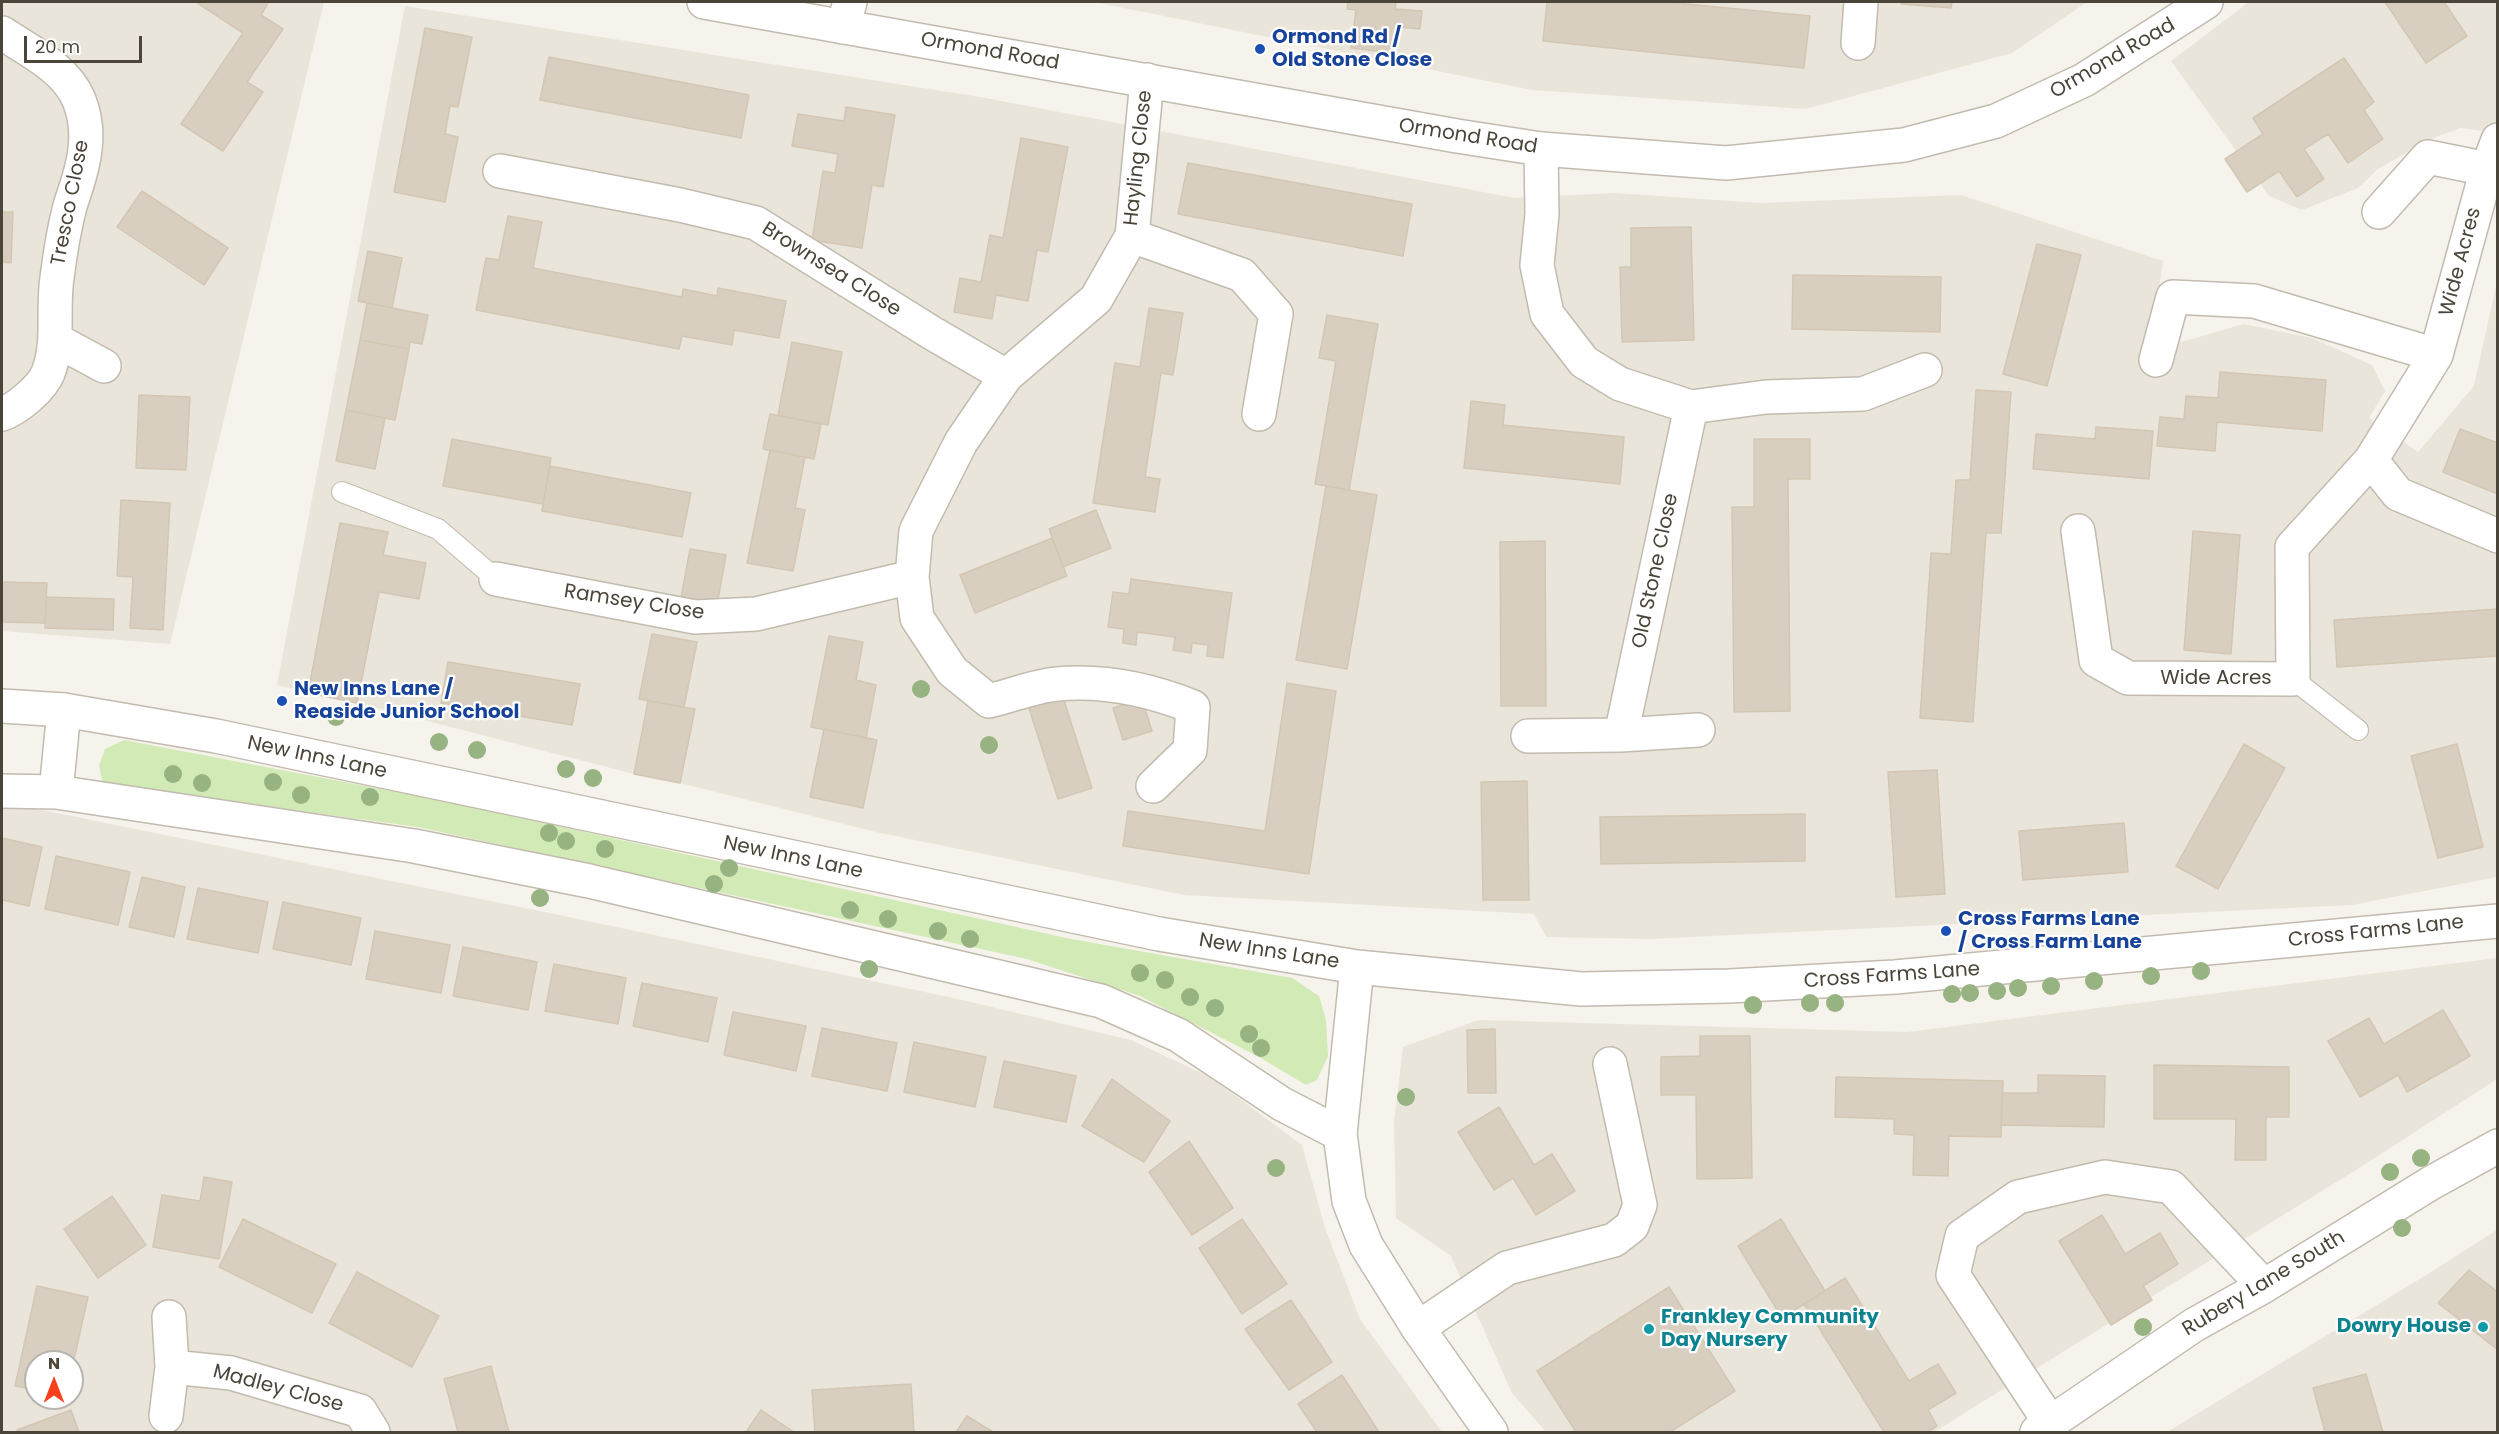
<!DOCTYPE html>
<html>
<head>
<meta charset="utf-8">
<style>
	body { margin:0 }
	#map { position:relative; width:2499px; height:1434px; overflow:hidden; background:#f6f3ec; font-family:Poppins,sans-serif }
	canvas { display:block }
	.frame { position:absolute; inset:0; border:3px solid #4b4439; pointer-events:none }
	.north { position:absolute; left:24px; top:1350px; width:60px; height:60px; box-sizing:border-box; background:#fff; border:2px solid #b7b4b0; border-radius:50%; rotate:0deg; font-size:16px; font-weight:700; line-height:24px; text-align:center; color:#4b4439 }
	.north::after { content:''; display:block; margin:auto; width:21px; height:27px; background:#fc3f1d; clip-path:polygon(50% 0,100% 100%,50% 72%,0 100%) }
	.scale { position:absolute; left:24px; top:36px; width:118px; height:27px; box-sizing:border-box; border:3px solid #4b4439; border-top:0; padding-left:8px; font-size:18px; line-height:21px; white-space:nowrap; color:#4b4439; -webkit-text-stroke:4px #fff; paint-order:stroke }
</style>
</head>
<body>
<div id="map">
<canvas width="2499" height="1434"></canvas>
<div class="frame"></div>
<div class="north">N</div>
<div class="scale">20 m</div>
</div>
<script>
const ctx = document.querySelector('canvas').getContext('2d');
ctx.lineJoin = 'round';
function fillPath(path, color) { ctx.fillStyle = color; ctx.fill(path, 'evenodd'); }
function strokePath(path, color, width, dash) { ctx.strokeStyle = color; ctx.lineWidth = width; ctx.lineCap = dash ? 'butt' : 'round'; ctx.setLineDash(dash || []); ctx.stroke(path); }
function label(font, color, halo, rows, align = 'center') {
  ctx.font = font + ' Poppins,sans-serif'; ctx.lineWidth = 4.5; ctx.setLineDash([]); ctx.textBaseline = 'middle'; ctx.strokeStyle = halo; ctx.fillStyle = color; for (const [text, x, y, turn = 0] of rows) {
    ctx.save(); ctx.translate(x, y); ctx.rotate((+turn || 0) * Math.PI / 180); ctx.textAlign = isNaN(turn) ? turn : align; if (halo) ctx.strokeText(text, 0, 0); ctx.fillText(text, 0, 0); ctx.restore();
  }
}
const residential = new Path2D(`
	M2,2H324L170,644L2,631Z
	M1094,2H2087L2012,53L1806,109L1532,90Z
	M2249,2H2497V133L2460,128L2431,139L2378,169L2358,188L2302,210L2269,196L2171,61Z
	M405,6L980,97L1515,198L1614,193L1761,203L1961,195L2163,261L2157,304L2165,342H2181L2244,324L2312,338L2372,365L2385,391L2369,418L2418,452L2474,386L2497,281V877L2352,905L1650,939L1546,937L1534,914L1184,895L876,832L680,783L634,774L357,703L277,685Z
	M2,804L52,812L564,916L958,999L1131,1040L1210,1077L1302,1145L1325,1228L1360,1319L1442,1432H2ZM36,1362H72V1398H36Z
	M2497,958V1079L2367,1163L1934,1432H1546L1512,1393L1451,1256L1396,1218L1394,1123L1403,1047L1479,1020L1907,1032Z
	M2497,1230V1432H2167L2423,1277Z`);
const green = new Path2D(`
	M124,740L444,801L1071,939L1292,978L1319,996L1326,1020L1328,1056L1317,1080L1306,1085L1259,1057L1140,996L1027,959L418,827L103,784L99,766L105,749Z`);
const building = new Path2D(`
	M196,2H265L268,3L261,15L283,29L247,82L263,92L223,151L181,124L243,33Z
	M1348,2H1396L1395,9L1422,11L1420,29L1398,27L1395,53L1351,48L1356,10L1347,9Z
	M1547,2H1666L1810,16L1804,68L1543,41Z
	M1901,2H1952L1951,8L1901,4Z
	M2385,2H2444L2467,36L2426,63Z
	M425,28L472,37L458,107L450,106L445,134L458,137L445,202L394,192Z
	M549,57L749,95L741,138L540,100Z
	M2344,58L2374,102L2364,110L2383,139L2348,163L2328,134L2304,149L2324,179L2297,197L2279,171L2247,192L2225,159L2263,134L2253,118Z
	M846,107L895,115L883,187L872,185L862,248L812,240L823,171L835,173L838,154L792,146L798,114L844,121Z
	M1021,138L1068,147L1048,252L1037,250L1028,301L996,295L992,319L954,312L960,278L981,282L990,235L1003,238Z
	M1188,163L1412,204L1403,256L1178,214Z
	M142,191L228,248L204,285L117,227Z
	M2,212H13L11,263L2,262Z
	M508,216L542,222L533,268L682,297L683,289L717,296L718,288L786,301L779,338L734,330L732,345L682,336L679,349L476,310L486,258L499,260Z
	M1691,227L1694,340L1622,342L1620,267H1631V228Z
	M2037,244L2081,255L2047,386L2003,374Z
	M368,251L402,258L392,308L358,301Z
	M1793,275L1941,277L1940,332L1792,329Z
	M367,303L428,315L422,344L410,342L409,349L360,340Z
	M1149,308L1183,313L1173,375L1161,373L1145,477L1160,479L1155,512L1093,503L1115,363L1140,367Z
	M1327,315L1378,324L1349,490L1315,484L1336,361L1319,358Z
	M360,340L409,349L395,420L346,410Z
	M792,342L842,352L828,425L778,415Z
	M2220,372L2326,380L2322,431L2217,422L2215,451L2157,446L2160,417L2184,419L2186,396L2218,398Z
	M1976,390L2011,392L2001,533H1986L1973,722L1920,718L1931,553L1951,554L1956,480H1970Z
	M139,395L190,397L186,470L136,468Z
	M1471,401L1505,405L1503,425L1624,437L1620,484L1464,468Z
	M346,410L385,418L375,469L336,461Z
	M770,414L821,424L814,459L763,449Z
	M2096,427L2153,431L2149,479L2033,469L2036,434L2095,439Z
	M2460,429L2498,443V494L2443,472Z
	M452,439L551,458L543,504L443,486Z
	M1754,439H1810V479H1788L1790,711L1734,712L1732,507H1754Z
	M770,450L805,457L795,508L805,510L793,571L747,563Z
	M550,466L691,493L682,537L542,511Z
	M1326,486L1377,495L1347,669L1296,660Z
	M121,500L170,503L163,630L130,628L133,577L117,576Z
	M1096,510L1111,548L1063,567L1049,529Z
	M340,523L388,532L383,555L426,563L419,599L379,592L357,703L308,693Z
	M2193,531L2240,535L2231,654L2184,650Z
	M1052,538L1067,576L975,613L960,575Z
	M1545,541L1546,706H1501L1500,542Z
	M690,549L726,555L717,605L681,598Z
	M1131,579L1232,593L1223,658L1207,656L1208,645L1192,643L1191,653L1173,650L1175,637L1137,632L1136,645L1123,643L1124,629L1108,627L1113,592L1129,594Z
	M2,582L47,583L45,623L2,622Z
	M46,597L114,599L113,630L45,628Z
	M2498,609V656L2337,667L2334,620Z
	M652,634L697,642L684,707L639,699Z
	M829,636L863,642L856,680L876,685L866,738L811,727Z
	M448,662L580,684L572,725L441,703Z
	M1287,683L1336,691L1309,874L1123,846L1128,811L1265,831Z
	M1061,691L1092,788L1058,799L1027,702Z
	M1142,699L1152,731L1123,740L1113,708Z
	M648,701L695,709L680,783L634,774Z
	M824,729L877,740L863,808L810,797Z
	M2244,744L2285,768L2218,889L2176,866Z
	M2457,744L2483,847L2438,858L2411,756Z
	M1937,770L1945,894L1896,897L1888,772Z
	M1527,781L1529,900H1483L1481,782Z
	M1805,814V861L1601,864L1600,817Z
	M2124,823L2128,872L2023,880L2019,831Z
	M2,838L42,847L29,906L2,900Z
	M56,856L130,872L118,925L45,909Z
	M142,877L185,887L174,937L129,927Z
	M198,888L268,902L258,953L187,939Z
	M283,902L361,918L351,965L273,949Z
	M375,931L450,945L441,993L366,979Z
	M463,947L537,962L528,1010L453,996Z
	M554,964L626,978L618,1024L545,1011Z
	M642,983L717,998L708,1042L633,1026Z
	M2443,1010L2470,1056L2407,1092L2398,1075L2360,1097L2328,1041L2369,1018L2384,1044Z
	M733,1012L806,1026L796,1071L724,1055Z
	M822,1028L897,1043L887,1091L812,1076Z
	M1495,1029L1496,1093H1468L1467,1030Z
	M1700,1036H1750L1752,1178L1697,1179L1696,1095H1661V1057L1700,1056Z
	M914,1042L986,1057L975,1107L904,1092Z
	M1004,1061L1076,1076L1066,1122L994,1107Z
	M2154,1065L2289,1067V1117H2266V1160H2235L2236,1119H2154Z
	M2038,1075L2105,1076L2104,1127L2001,1125L2002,1093H2038Z
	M1836,1077L2003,1081L2001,1137L1949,1136L1948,1176L1913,1175L1914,1135L1894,1134V1119L1835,1117Z
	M1112,1079L1170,1121L1144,1162L1082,1126Z
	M1499,1107L1534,1165L1552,1154L1575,1191L1536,1215L1513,1178L1494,1190L1458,1132Z
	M1189,1141L1233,1208L1192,1235L1149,1172Z
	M204,1177L232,1182L219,1259L153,1247L162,1195L200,1201Z
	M112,1196L146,1245L98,1278L64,1229Z
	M2102,1215L2125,1254L2160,1233L2178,1264L2143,1286L2152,1300L2111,1325L2059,1241Z
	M243,1219L336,1264L312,1313L219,1267Z
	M1242,1219L1287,1284L1242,1314L1199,1248Z
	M1781,1219L1825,1291L1782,1318L1738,1246Z
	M2469,1270L2498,1292V1350L2438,1303Z
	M357,1272L439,1316L412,1367L329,1323Z
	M1845,1278L1909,1381L1938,1364L1956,1393L1928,1410L1937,1426L1927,1432H1884L1804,1304Z
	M37,1286L88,1297L72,1368V1362H36V1390L15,1386Z
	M1669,1287L1735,1391L1670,1432H1576L1537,1371Z
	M1291,1300L1332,1362L1289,1390L1245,1329Z
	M491,1366L509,1432H458L444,1379Z
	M2366,1374L2383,1432H2325L2313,1388Z
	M1342,1375L1379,1432H1317L1298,1404Z
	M911,1384L914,1432H815L812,1390Z
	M71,1410L79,1432H18L17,1430Z
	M761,1410L794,1432H746Z
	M967,1416L993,1432H956Z`);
const service = new Path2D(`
	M342,492L438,529L496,579
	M2293,679L2358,730`);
const minor = new Path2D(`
	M843,27L850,2
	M2,33C29,51 66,68 79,100C85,115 87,133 85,149C83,170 76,187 70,206C64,229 60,254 57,278C52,310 60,342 48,373C42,388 17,409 2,414
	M1858,43L1861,2
	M1147,80L1132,236L1096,299L1006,376L961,442L916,531L912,577L917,618L952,671L989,701C1011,696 1034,686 1057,684C1103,680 1151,690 1193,707L1190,750L1153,786
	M1541,149L1542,214L1537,265L1547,314L1584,362L1620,384L1691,407L1766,397L1863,394L1925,370
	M500,171L680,205L756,223L932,333L1006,376
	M2379,212L2428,157L2487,169
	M1132,236L1242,275L1276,314L1259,414
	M56,340L104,366
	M2156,360L2173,297L2254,301L2436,355
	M2371,460L2398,494L2498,536
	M2078,531L2096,660L2128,678L2293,679L2292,547L2371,460L2436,355L2487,169L2498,140
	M496,579L695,617L756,614L912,577
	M64,710L56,792L414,846L589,881L1101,1001L1178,1035L1282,1104L1340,1134
	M1621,735L1691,407
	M1528,736L1621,735L1698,730
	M2,791L56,792
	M1418,1328L1507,1268L1614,1240L1632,1226L1640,1205L1610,1064
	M172,1367L231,1373L360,1411L373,1432
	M166,1416L172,1367L169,1317
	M2051,1424L1953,1275L1962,1236L2018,1197L2105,1177L2171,1187L2264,1286
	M2037,1432L2194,1325L2264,1286L2431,1183L2498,1146`);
const tertiary = new Path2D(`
	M704,2L1457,136L1541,149L1726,163L1904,145L1996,121L2084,80L2206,2
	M2,706L64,710L216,736L1159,934L1357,967L1581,989L1729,986L1895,977L2498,921
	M1357,967L1340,1134L1349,1201L1366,1245L1418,1328L1491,1432`);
const trees = [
	[921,689],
	[336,717],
	[439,742],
	[989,745],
	[477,750],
	[566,769],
	[173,774],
	[593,778],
	[273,782],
	[202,783],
	[301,795],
	[370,797],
	[549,833],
	[566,841],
	[605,849],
	[729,868],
	[714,884],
	[540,898],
	[850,910],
	[888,919],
	[938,931],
	[970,939],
	[869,969],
	[2201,971],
	[1140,973],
	[2151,976],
	[1165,980],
	[2094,981],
	[2051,986],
	[2018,988],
	[1997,991],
	[1970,993],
	[1952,994],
	[1190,997],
	[1810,1003],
	[1835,1003],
	[1753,1005],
	[1215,1008],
	[1249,1034],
	[1261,1048],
	[1406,1097],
	[2421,1158],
	[1276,1168],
	[2390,1172],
	[2402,1228],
	[2143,1327]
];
const markers = [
	[1260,49,6,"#1a4fb4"],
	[282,701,6,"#1a4fb4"],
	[1946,931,6,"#1a4fb4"],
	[2483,1327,6,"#0f9aa8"],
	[1649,1329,6,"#0f9aa8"]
];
const transitNames = [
	["Ormond Rd /",1272,38],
	["Old Stone Close",1272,61],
	["New Inns Lane /",294,690],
	["Reaside Junior School",294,713],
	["Cross Farms Lane",1958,920],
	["/ Cross Farm Lane",1958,943]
];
const streetNames = [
	["Ormond Road",990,52,10],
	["Ormond Road",2113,59,-30],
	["Ormond Road",1468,137,9],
	["Hayling Close",1139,158,-84],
	["Tresco Close",71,203,-79],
	["Wide Acres",2461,262,-75],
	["Brownsea Close",831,270,32],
	["Old Stone Close",1656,571,-78],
	["Ramsey Close",634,603,9],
	["Wide Acres",2216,679],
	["New Inns Lane",317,758,12],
	["New Inns Lane",793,858,12],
	["Cross Farms Lane",2376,932,-6],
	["New Inns Lane",1269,952,9],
	["Cross Farms Lane",1892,976,-4],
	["Rubery Lane South",2264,1284,-31],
	["Madley Close",278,1389,15]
];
const cultureNames = [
	["Frankley Community",1661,1318],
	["Day Nursery",1661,1341],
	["Dowry House",2471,1327,"right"]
];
fillPath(residential, '#eae5da');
fillPath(green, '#d2eab5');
fillPath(building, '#d8cfc1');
strokePath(building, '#d3c7b4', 1.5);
strokePath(service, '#c2bbae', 22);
strokePath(minor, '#c2bbae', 36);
strokePath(tertiary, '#c2bbae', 36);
strokePath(service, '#fff', 20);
strokePath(minor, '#fff', 33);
strokePath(tertiary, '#fff', 33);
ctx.fillStyle = '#97b381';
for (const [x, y] of trees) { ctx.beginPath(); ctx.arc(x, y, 9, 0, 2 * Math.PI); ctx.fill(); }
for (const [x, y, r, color] of markers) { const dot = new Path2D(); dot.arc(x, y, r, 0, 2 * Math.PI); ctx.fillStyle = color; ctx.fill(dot); strokePath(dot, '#fff', 2); }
label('bold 20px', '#164399', '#fff', transitNames, 'left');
label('20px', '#4b4439', '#fff', streetNames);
label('bold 20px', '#0d838f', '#fff', cultureNames, 'left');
</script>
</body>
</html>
